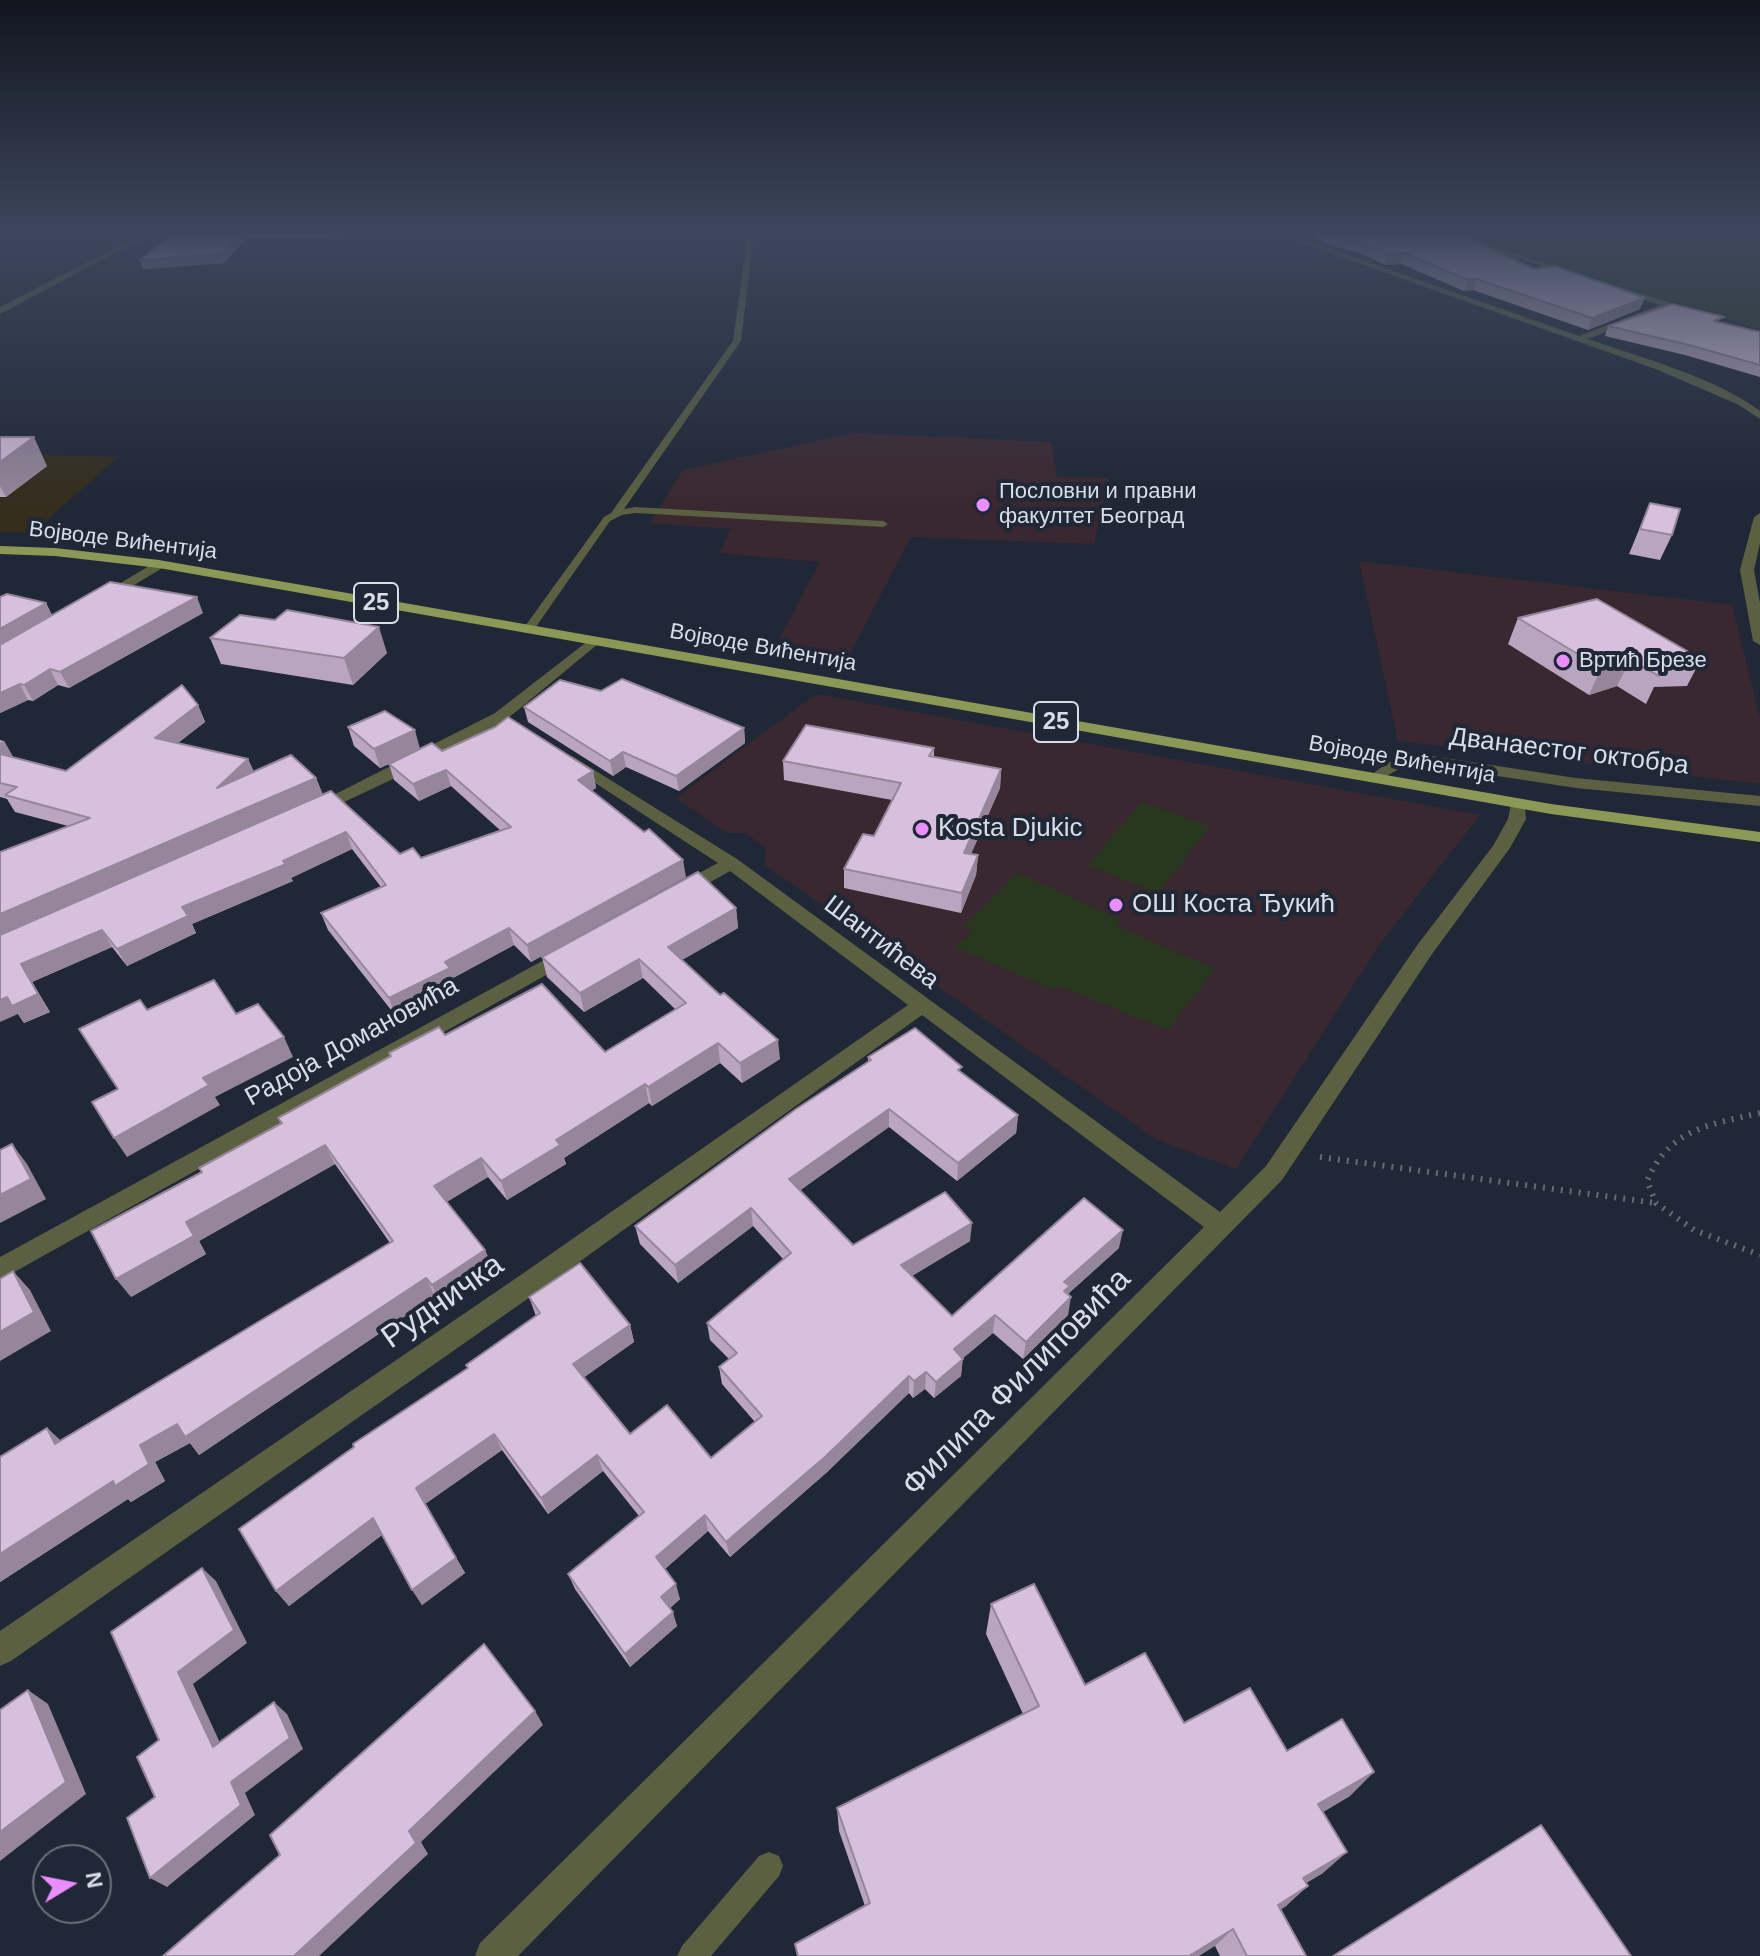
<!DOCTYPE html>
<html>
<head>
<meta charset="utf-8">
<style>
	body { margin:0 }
	#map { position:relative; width:1760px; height:1956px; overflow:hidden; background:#202736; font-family:Arial,sans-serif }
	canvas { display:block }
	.north { position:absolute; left:32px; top:1844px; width:80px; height:80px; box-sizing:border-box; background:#202736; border:2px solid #6a707d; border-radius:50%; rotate:80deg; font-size:22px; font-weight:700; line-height:32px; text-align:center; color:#d8dde7 }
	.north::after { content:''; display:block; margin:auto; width:28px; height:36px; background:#ea8dfd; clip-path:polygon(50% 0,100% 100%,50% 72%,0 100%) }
</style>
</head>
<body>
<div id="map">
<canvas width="1760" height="1956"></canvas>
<div class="north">N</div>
</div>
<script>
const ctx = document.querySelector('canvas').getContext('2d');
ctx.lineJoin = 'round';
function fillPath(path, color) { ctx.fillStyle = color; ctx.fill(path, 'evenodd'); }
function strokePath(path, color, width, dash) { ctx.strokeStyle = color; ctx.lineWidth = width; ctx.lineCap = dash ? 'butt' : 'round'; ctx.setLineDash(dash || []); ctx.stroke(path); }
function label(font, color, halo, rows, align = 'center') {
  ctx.font = font + ' Arial,sans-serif'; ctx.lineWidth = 8; ctx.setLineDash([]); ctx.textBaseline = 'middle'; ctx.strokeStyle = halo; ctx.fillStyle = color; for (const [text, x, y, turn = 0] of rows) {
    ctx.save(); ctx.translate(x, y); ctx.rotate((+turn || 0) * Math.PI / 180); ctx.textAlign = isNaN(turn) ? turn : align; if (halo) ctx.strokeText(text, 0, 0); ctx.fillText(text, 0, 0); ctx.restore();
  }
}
const industrial = new Path2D(`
	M0,454L118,457L32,533L0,532Z`);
const education = new Path2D(`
	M854,433L1051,442L1057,477L1109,478L1094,544L911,537L843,667L773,651L820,562L719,553L731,529L650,523L683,470Z
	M1359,561L1732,605L1760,718V784L1398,741Z
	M816,694L1480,815L1379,945L1236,1169L1157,1140L765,865L766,848L745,833H727L676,798Z`);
const green = new Path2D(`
	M1450,233H1760V329Z
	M1142,802L1210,826L1158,893L1087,865Z
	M1018,873L1121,920L1116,926L1215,969L1168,1030L1059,986L1054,990L955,947L973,931L964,926Z`);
const path = new Path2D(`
	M1760,1113C1709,1125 1670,1128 1647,1181L1656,1203L1694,1230L1760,1255
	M1320,1157L1656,1203`);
const lane = new Path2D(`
	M748,233H754L741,341L624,509L635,507L883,521L888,524L883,527L635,513L622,515L610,521L533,631H525L523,629L604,517L611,513L733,341Z
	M769,1852L779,1856L783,1866L779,1876L711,1956H677L682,1946L759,1856Z`);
const street = new Path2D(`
	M144,233H153L0,314V307Z
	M1274,233H1285L1579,336L1660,305L1440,233H1451L1671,303V307L1588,339C1639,357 1717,378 1760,411V419L1739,405L1658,370Z
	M1760,513V543L1754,570L1760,603V645L1753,641L1740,570L1754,517Z
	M159,560L166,564L164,567L106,602L94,599Z
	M593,637L598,638V644L507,719L414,769L321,813L315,814L306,809L495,713Z
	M572,756L737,859L1220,1212L1266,1166L1418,944L1493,846L1508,819L1512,799H1524L1526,819L1510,848L1432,954L1282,1180L518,1956H475L480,1943L1204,1227L922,1015L543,1288L11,1661L0,1666V1631L525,1272L908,1005L730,871L689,894H675L673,890L675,886L718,863L566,764V758Z
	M1432,756L1576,778L1760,796V806L1576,788L1432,766L1399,769L1376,782L1368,777L1389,762Z
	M566,948L573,950L576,955L573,960L0,1280V1257Z`);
const primary = new Path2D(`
	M0,546L55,548L159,560L1551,804L1760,832V842L1551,814L159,568L55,556L0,554Z`);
const wall = new Path2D(`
	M174,233H347L344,239L247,238L224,263L143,269Z
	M1307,233H1447L1534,269L1640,309L1588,330L1473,290L1464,291L1401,264L1385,265L1360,253L1329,245Z
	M1721,322L1760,332V377L1685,355L1605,336L1608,326Z
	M0,437L47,466L6,497H0Z
	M1650,503L1672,535L1660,560L1629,554Z
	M0,597L46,603L52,615L203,613L69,688L58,685L33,701L28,700L0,713Z
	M1518,618L1701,659L1687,686L1654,687L1646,704L1617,686L1589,695L1508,644Z
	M275,620L387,653L353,685L221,664L210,638Z
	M198,705L205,722L177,743L248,759L254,772L316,778L323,795L400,854L421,858L501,831L451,786L419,801L394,780L389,764L380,768L354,746L348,727L420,749L593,771L596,788L591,791L686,877L531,962L514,945L453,978L456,985L395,1015L328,930L321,913L381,887L352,849L291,878L293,881L192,924L196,933L127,966L112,947L32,982L50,1012L24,1023L18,1014L68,826L15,812L7,799L0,797V740L4,741L13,757L66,771Z
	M524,707L744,728L745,743L679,791L626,767L613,776L528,722Z
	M934,748V757L1001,769L1000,788L971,854L978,855L976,875L961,913L844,888V869L874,836L892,800L784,780L783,761Z
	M736,908L738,928L682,960L780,1059L742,1083L720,1063L652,1106L649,1103L564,1158L566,1164L507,1200L488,1177L446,1202L485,1250L493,1269L440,1304L435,1296L199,1455L190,1443L155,1462L165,1481L131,1502L128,1499L0,1582V1457L47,1428L60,1440L390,1243L335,1164L199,1241L206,1254L131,1297L202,1172L281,1124L278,1118L390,1056L389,1053L445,1035L605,1052L676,1010L643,978L584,1012L547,977L542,957Z
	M868,1057L962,1073L1018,1115L1016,1133L957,1181L889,1127L800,1190L853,1245L970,1241L912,1276L952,1316L1119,1248L1069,1293L1068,1315L1023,1359L993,1333L962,1359L961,1376L934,1398L925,1389L913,1398L909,1393L826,1473L730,1557L708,1531L665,1569L680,1599L670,1608L677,1626L630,1667L575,1589L568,1574L639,1516L603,1471L548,1514L502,1450L425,1504L465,1573L422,1605L382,1535L289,1606L276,1591L468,1368L536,1316L529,1297L630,1325L634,1342L584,1377L630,1434L711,1458L755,1422L722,1384L719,1367L729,1359L710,1340L707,1323L783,1259L753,1226L678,1283L640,1244L635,1226L868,1062Z
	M991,1604L1085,1685L1184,1723L1287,1751L1350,1796L1323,1812V1873L1306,1883L1286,1906L1280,1910L1306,1956H1220L1215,1946L865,1906L839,1831L837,1808L1023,1714L986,1634Z`);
const shadedWall = new Path2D(`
	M242,233H246L247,238L224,263L143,269L140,260Z
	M1404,253L1401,264L1385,265L1387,254Z
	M1476,279L1473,290L1464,291L1468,280Z
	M1645,298L1640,309L1588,330L1592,318Z
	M34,437L47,466L6,497L0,486V462Z
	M197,597L203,613L69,688L60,672Z
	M46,603L53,618L0,650V629Z
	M379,627L387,653L353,685L344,658Z
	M1630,660L1617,686L1589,695L1601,668Z
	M50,669L58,685L33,701L24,685Z
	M20,684L28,700L0,713V693Z
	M198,705L205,722L163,755L155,738Z
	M744,728L745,743L679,791L676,776Z
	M415,730L420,749L380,768L374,749Z
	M4,741L13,757L0,766V743Z
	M623,752L626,767L613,776L610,761Z
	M248,759L255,776L217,788Z
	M1001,769L1000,788L963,872L964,853Z
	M446,770L451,786L419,801L413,784Z
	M593,771L596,788L582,797L578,780Z
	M316,778L323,795L0,937V914Z
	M346,832L352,849L291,878L293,881L192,924L196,933L127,966L117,949L182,907Z
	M978,855L976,875L961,913L962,893Z
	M683,860L686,877L531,962L527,945Z
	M736,908L738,928L671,966L668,947Z
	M509,928L514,945L453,978L456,985L395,1015L389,998L445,962Z
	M102,930L112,947L32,982L50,1012L24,1023L18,1014L0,1022V1000L21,964Z
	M639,959L643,978L584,1012L580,993Z
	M284,1037L293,1057L215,1097L220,1105L127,1157L114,1138L203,1078Z
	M778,1040L780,1059L742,1083L740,1063Z
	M718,1043L720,1063L652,1106L648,1087Z
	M645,1084L649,1103L564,1158L566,1164L507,1200L501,1181L556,1140Z
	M889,1109V1127L791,1197L789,1179Z
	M1018,1115L1016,1133L957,1181L958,1163Z
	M12,1144L27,1164L46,1199L0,1223V1195Z
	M325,1145L335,1164L199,1241L206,1254L131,1297L116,1279L186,1222Z
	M481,1158L488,1177L442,1205L434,1186Z
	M751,1208L753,1226L678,1283L675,1265Z
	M972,1223L970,1241L901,1282V1265Z
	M1123,1230L1119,1248L1069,1293L1067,1301L1071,1297L1068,1315L1023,1359L1026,1342L1064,1282Z
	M485,1250L493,1269L440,1304L432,1285Z
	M13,1271L30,1290L51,1331L0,1361V1332Z
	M426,1278L435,1296L199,1455L190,1443L155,1462L165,1481L131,1502L128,1499L0,1582V1554L140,1445Z
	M995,1315L993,1333L952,1367L954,1349Z
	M630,1325L634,1342L579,1381L573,1364Z
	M963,1359L961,1376L934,1398L936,1382Z
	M926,1372L925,1389L913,1398L914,1381Z
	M909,1376V1393L826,1473L730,1557L726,1542Z
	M47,1428L65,1445L55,1444Z
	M494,1434L502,1450L425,1504L465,1573L422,1605L412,1590L416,1488Z
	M597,1455L603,1471L548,1514L541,1498Z
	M705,1515L708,1531L661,1572L656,1557Z
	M373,1518L383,1534L289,1606L276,1591Z
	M202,1568L216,1581L247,1643L193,1684L227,1758L213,1747L178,1672Z
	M676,1584L680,1599L666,1612L661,1597Z
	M673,1612L677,1626L630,1667L625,1654Z
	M28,1690L48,1704L86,1794L0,1861V1832Z
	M274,1702L287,1714L303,1749L245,1793L255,1815L167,1887L150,1878L231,1782Z
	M535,1711L543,1725L421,1842L428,1854L319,1956H294L409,1831Z
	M1374,1772L1350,1796L1296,1827L1318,1804Z
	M1347,1852L1323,1873L1281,1898L1303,1878Z
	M1308,1886L1286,1906L1257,1924L1278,1905Z
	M1233,1929L1215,1946L1199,1956H1189Z`);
const building = new Path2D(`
	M174,233H242L221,254L140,260Z
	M1327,233H1459L1534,269L1555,266L1645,298L1592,318L1476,279L1468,280L1404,253L1387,254L1363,243L1331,235Z
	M1672,304L1724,317L1714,321L1760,332V365L1689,345L1608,326Z
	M0,437H34L0,462Z
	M1650,503L1680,509L1672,535L1640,529Z
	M110,582L197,597L60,672L50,669L24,685L20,684L0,693V645Z
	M7,594L46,603L0,629V597Z
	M1597,599L1701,659L1657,660L1659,676L1630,660L1601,668L1518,618Z
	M287,610L379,627L344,658L210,638L240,615L275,620Z
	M622,679L744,728L676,776L623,752L610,761L524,707L560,680L601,691Z
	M182,685L198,705L155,738L248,759L217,788L291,755L316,778L0,914V852L90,818L5,795L17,787L0,783V754L66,771Z
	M385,711L415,730L374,749L348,727Z
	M508,717L593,771L578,780L644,832L649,829L683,860L527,945L509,928L445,962L450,968L389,998L321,913L386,885L346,832L283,861L286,864L182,907L188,916L117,949L102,930L21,964L38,994L12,1006L7,997L0,1000V935L331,791L400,854L413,848L421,858L511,827L446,770L413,784L389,764L432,743L442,751L495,727Z
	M806,725L934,748L929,756L1001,769L964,853L978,855L962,893L844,869L863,834L874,836L901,783L783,761Z
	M698,872L736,908L668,947L720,995L724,993L778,1040L740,1063L718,1043L648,1087L645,1084L556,1140L560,1145L501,1181L481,1158L434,1186L485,1250L432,1285L426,1278L185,1437L177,1424L140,1445L149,1464L115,1486L113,1481L0,1554V1457L47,1428L55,1444L393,1241L325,1145L186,1222L194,1236L116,1279L91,1231L202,1172L199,1168L282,1123L278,1118L391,1056L389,1053L439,1027L445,1035L542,984L605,1052L686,1003L639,959L580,993L542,957Z
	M214,980L236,1014L258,1004L284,1037L203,1078L209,1085L114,1138L92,1102L118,1089L79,1029L140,1000L147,1010Z
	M915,1028L962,1067L958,1070L1018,1115L958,1163L889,1109L789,1179L853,1245L945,1192L972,1223L901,1265L952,1316L1084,1198L1123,1230L1064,1282L1070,1286L1064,1291L1071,1297L1026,1342L995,1315L954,1349L963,1359L936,1382L926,1372L914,1381L909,1376L825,1457L726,1542L705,1515L656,1557L676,1584L661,1597L673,1612L625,1654L568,1574L644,1512L597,1455L541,1498L494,1434L416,1488L456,1558L412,1590L373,1518L276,1591L239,1529L354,1447L353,1444L468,1368L466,1365L540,1313L529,1297L580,1263L630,1325L573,1364L630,1434L667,1405L711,1458L762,1416L719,1367L737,1353L707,1323L791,1253L751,1208L675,1265L635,1226L796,1109L871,1060L868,1057Z
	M12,1144L31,1179L0,1195V1150Z
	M13,1271L34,1312L0,1332V1279Z
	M202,1568L234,1630L178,1672L213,1747L274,1702L290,1738L231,1782L241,1805L150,1878L127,1818L155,1797L137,1757L159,1740L111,1632Z
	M1034,1584L1085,1685L1145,1653L1184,1723L1250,1688L1287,1751L1342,1719L1374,1772L1318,1804L1347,1852L1303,1878L1308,1886L1278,1905L1306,1956H1247L1233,1929L1189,1956H798L795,1944L870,1903L837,1808L1039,1706L991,1604Z
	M484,1644L535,1711L409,1831L416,1843L294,1956H163L280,1855L270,1835Z
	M28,1690L66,1782L0,1832V1710Z
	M1541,1825L1631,1956H1333Z`);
const markers = [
	[983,505,8,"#ea8dfd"],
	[1563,661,8,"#ea8dfd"],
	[922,829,8,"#ea8dfd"],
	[1116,905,8,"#ea8dfd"]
];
const farPoinames = [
	["Пословни и правни",999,492],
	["факултет Београд",999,517],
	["Вртић Брезе",1579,661]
];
const farStreetnames = [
	["Војводе Вићентија",123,541,7],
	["Војводе Вићентија",763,648,10],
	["Војводе Вићентија",1402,760,10]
];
const shields = [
	[376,603,44],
	[1056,722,44]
];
const shieldNames = [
	["25",376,603],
	["25",1056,722]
];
const streetNames = [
	["Дванаестог октобра",1569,752,7],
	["Шантићева",881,943,37],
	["Радоја Домановића",352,1042,-29]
];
const poiNames = [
	["Kosta Djukic",938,829],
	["ОШ Коста Ђукић",1132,905]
];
const nearStreetnames = [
	["Рудничка",443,1302,-35],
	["Филипа Филиповића",1017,1383,-45]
];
fillPath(industrial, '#352d1d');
fillPath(education, '#3a2830');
fillPath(green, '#28381f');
strokePath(path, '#646a77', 6, [2, 7]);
fillPath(lane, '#5a6041');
fillPath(street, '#5a6041');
fillPath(primary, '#8c9956');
fillPath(wall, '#b9a5bf');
fillPath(shadedWall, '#96869b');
fillPath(building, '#d7c0de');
strokePath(building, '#96869b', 2);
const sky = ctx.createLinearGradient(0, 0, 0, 507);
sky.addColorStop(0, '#12151e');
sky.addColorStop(0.46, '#3c475d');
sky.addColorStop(1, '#3c475d00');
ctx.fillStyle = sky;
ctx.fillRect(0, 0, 1760, 507);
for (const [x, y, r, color] of markers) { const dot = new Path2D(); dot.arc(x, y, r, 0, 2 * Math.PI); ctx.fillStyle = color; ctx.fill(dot); strokePath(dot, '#202736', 3); }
label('22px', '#d8dde7', '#202736', farPoinames, 'left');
label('22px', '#d8dde7', '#202736', farStreetnames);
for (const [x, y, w] of shields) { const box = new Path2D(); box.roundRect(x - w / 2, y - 20, w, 40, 6); ctx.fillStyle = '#202736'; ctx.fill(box); strokePath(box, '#d8dde7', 2); }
label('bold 24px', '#d8dde7', null, shieldNames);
label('26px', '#d8dde7', '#202736', streetNames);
label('26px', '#d8dde7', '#202736', poiNames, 'left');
label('32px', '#d8dde7', '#202736', nearStreetnames);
</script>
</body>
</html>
